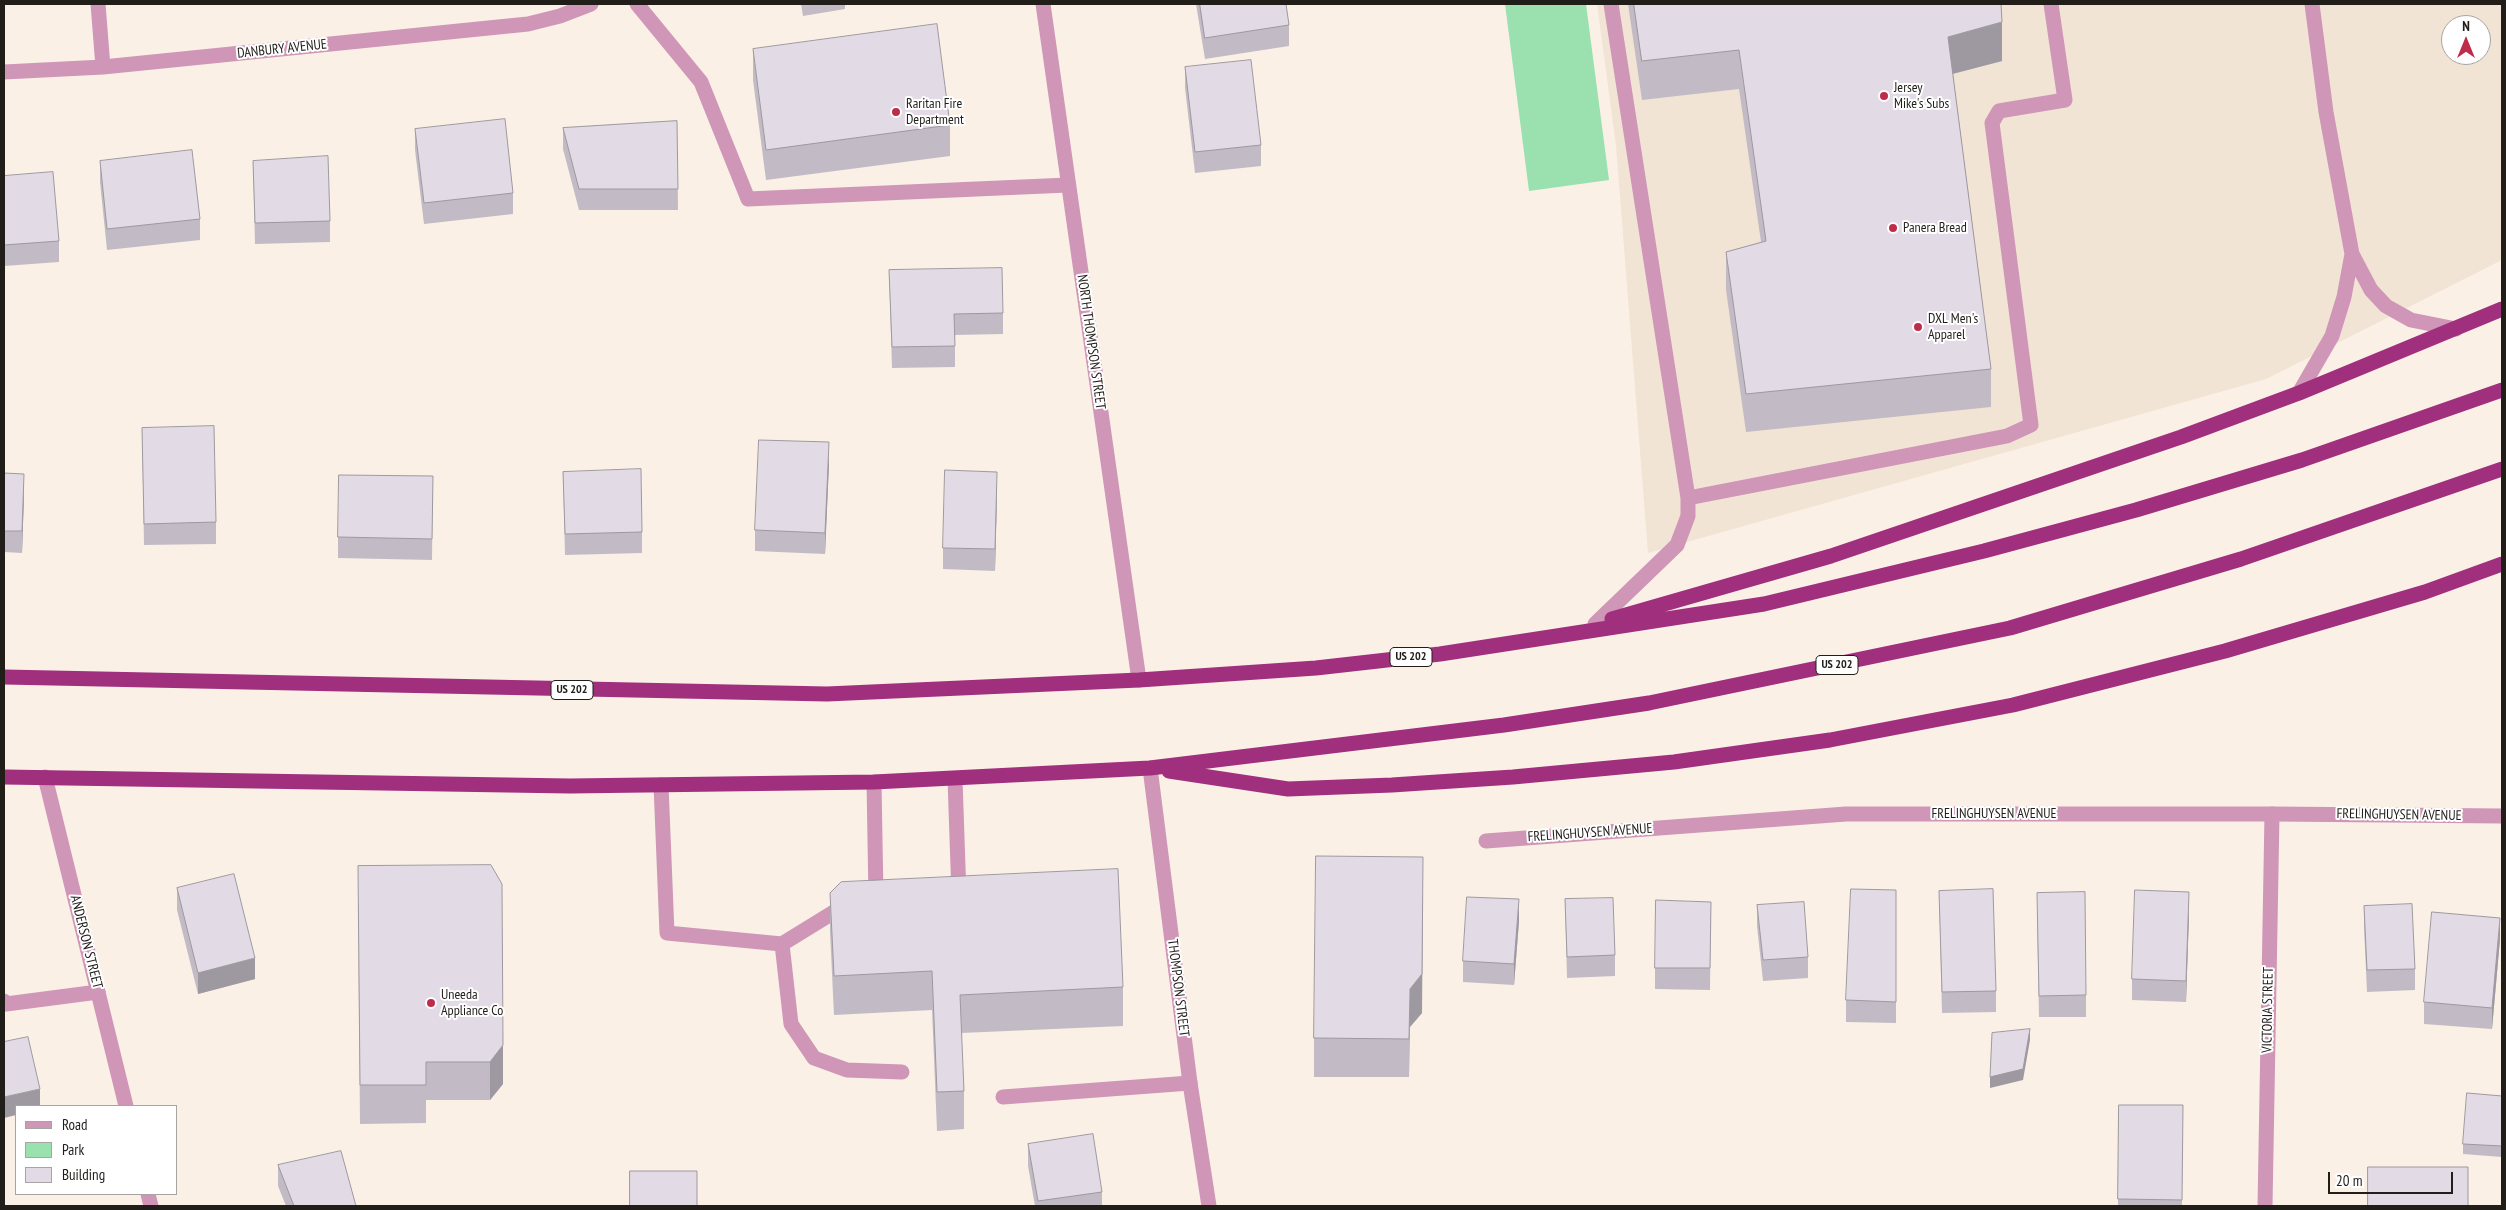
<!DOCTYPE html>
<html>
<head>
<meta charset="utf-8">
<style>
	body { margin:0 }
	#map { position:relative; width:2506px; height:1210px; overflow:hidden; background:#faf0e6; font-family:"PT Sans Narrow",sans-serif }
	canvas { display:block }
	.frame { position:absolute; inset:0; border:5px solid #211e1a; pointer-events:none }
	.legend { position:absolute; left:15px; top:1105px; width:162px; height:90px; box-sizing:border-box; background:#fff; border:1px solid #a6a5a3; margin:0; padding:6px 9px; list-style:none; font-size:15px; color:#211e1a }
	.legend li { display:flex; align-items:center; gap:10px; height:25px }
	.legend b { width:25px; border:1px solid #a6a5a3 }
	.north { position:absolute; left:2441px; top:15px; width:50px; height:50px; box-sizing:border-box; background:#fff; border:1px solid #a6a5a3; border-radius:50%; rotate:0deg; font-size:14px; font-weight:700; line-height:20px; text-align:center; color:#211e1a }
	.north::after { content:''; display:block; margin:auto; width:18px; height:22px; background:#bd2c49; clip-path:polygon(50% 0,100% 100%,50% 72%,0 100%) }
	.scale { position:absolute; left:2328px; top:1172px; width:125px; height:22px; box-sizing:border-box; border:2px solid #211e1a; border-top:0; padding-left:6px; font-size:15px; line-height:18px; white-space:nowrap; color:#211e1a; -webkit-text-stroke:4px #fff; paint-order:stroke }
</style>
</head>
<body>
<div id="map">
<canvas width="2506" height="1210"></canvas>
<div class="frame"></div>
<ul class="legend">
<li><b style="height:6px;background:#cf96b8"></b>Road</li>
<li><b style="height:14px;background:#9ae1af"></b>Park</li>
<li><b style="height:14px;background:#e2dae5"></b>Building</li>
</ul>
<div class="north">N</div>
<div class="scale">20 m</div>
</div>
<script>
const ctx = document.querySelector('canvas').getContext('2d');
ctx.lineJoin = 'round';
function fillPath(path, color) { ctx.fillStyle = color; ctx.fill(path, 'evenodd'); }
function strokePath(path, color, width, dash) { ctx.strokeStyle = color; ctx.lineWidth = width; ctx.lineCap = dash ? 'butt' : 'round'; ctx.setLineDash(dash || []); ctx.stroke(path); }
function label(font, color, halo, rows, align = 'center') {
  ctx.font = font + ' "PT Sans Narrow",sans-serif'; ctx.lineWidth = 4; ctx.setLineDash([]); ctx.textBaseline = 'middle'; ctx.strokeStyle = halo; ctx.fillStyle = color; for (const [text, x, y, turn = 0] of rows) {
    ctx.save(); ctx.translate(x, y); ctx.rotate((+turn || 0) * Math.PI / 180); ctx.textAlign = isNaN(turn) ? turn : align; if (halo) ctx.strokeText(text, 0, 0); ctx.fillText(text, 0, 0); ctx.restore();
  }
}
const built = new Path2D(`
	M1597,4H2502V260L2266,379L1648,553L1616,146ZM2451,25H2481V55H2451Z`);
const green = new Path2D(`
	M1505,4H1586L1609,180L1529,191Z`);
const service = new Path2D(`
	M637,4L701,82L748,199L1068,185
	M1611,4L1688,498L2007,436L2031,425L1992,123L1999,111L2065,100L2051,4
	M2312,4L2326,112L2352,254L2371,290L2386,306L2411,320L2456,329
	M2299,393L2332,336L2344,297L2352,254
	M1595,624L1677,545L1688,516V498
	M955,779L959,896
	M874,782L876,898
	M661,785L667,933L782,944L791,1024L814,1058L847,1070L902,1072
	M782,944L847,904
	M4,1001L6,1004L98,992
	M1003,1097L1190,1083`);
const minor = new Path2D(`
	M98,4L103,67
	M1043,4L1139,680
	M4,72L103,67L528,24L560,16L591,4
	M1150,768L1190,1083L1209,1206
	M45,777L126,1106
	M148,1194L151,1206
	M2265,1206L2272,814`);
const tertiary = new Path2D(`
	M1486,841L1846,814H2272L2502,816`);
const trunk = new Path2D(`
	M1612,619L1831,556L2181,437L2299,393L2502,309
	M4,677L827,694L1139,680L1316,668L1440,654L1764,604L1984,551L2136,510L2302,460L2502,390
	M1169,771L1288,789L1392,785L1513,777L1674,762L1830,740L2013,705L2225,651L2425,592L2502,564
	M4,777L570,786L874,782L1150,768L1504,725L1649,703L2010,628L2241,559L2502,469`);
const wall = new Path2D(`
	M801,4H845V9L803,16Z
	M1196,4H1286L1289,25V46L1205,59Z
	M1628,4H2001L2002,61L1953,74L1991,369V407L1746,432L1726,290V252L1761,242L1739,89L1642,100Z
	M753,49L950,125V156L766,180L753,80Z
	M1185,67L1261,145V166L1195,173L1185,88Z
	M677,121L678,210H579L563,149V128Z
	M415,129L513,193V214L424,224L415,150Z
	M100,161L200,219V240L107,250L100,182Z
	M253,161L330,221V242L255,244Z
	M4,176L59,241V262L4,266Z
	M889,270L1003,313V334L955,335V367L892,368Z
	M142,428L216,522V544L144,545Z
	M829,464L825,554L755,551V530Z
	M563,472L642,532V553L565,555Z
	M4,473L24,495L22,553L4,552Z
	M433,476L432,560L338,558V537Z
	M997,493L995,571L943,569V548Z
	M491,865L503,1084L490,1100H426V1123L360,1124L358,905Z
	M177,888L255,979L198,994L177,910Z
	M1896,890V1023L1846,1022V1000Z
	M1939,891L1996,991V1012L1942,1013Z
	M830,893L1123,987V1026L961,1033L964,1091V1129L937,1131L932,1010L834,1015L830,932Z
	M1565,899L1615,955V976L1567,978Z
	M1711,902L1710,990L1655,989V968Z
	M1757,905L1808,957V978L1763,981L1757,926Z
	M2364,906L2415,969V990L2367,992L2364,927Z
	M2037,914L2086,995V1017H2039Z
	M2189,914L2186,1002L2132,1000V979Z
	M1519,921L1514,985L1463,982V961Z
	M2500,939L2492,1029L2424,1024V1002Z
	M1422,1013L1410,1027L1409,1077H1314V1038Z
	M2502,1096V1157L2463,1154V1144Z
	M2119,1105H2183L2182,1206H2118Z
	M1028,1144L1102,1192V1206H1035L1028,1166Z
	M278,1165L356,1206H286L278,1186Z`);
const shadedWall = new Path2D(`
	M2002,22V61L1948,75V37Z
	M829,442V464L825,554V533Z
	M997,472V493L995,571V549Z
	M24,474V495L22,553V531Z
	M2189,892V914L2186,1002V981Z
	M1423,896L1422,1013L1410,1027L1409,1077L1410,989Z
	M1519,899V921L1514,985V964Z
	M2500,918V939L2492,1029V1008Z
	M255,958V979L198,994V973Z
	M2030,1029V1040L2023,1080L1990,1088V1077Z
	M503,1045V1084L490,1100V1062Z
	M40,1089V1106H16V1115L4,1118V1097Z`);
const building = new Path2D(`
	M1200,4H1286L1289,25L1205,38Z
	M1634,4H2001L2002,22L1948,37L1991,369L1746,394L1726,252L1766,241L1739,50L1642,61Z
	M937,24L950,125L766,150L753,49Z
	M1251,60L1261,145L1195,152L1185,67Z
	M505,119L513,193L424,203L415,129Z
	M677,121L678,189H579L563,128Z
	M192,150L200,219L107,229L100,161Z
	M328,156L330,221L255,223L253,161Z
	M53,172L59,241L4,245V176Z
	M1002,268L1003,313L954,314L955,346L892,347L889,270Z
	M214,426L216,522L144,524L142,428Z
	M759,440L829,442L825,533L755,530Z
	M641,469L642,532L565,534L563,472Z
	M945,470L997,472L995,549L943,548Z
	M4,473L24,474L22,531H4Z
	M339,475L433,476L432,539L338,537Z
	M1316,856L1423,857L1422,974L1410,989L1409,1039L1314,1038Z
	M491,865L502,884L503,1045L490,1062H426V1085H360L358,866Z
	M1118,869L1123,987L960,995L964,1091L937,1092L932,971L834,976L830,893L841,882Z
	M234,874L255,958L198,973L177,888Z
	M1851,889L1896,890V1002L1846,1000Z
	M1993,889L1996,991L1942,992L1939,891Z
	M2135,890L2189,892L2186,981L2132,979Z
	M2085,892L2086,995L2039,996L2037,893Z
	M1467,897L1519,899L1514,964L1463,961Z
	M1613,898L1615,955L1567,957L1565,899Z
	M1656,900L1711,902L1710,968H1655Z
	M1804,902L1808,957L1763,960L1757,905Z
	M2412,904L2415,969L2367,970L2364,906Z
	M2432,912L2500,918L2492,1008L2424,1002Z
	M2030,1029L2023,1069L1990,1077L1992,1033Z
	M28,1037L40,1089L4,1097V1042Z
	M2467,1093L2502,1096V1146L2463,1144Z
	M2119,1105H2183L2182,1200L2118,1199Z
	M1093,1134L1102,1192L1038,1201L1028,1144Z
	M341,1151L356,1206H294L278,1165Z
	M2368,1167H2468V1206H2368Z
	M630,1171H697V1206H630Z`);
const markers = [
	[1884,96,5,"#bd2c49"],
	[896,112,5,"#bd2c49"],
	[1893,228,5,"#bd2c49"],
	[1918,327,5,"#bd2c49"],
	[431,1003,5,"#bd2c49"]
];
const shields = [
	[1411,657,42],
	[1837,665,42],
	[572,690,42]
];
const shieldNames = [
	["US 202",1411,657],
	["US 202",1837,665],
	["US 202",572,690]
];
const streetNames = [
	["DANBURY AVENUE",282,49,-6],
	["NORTH THOMPSON STREET",1091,342,82],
	["FRELINGHUYSEN AVENUE",1994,814],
	["FRELINGHUYSEN AVENUE",2399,815,1],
	["FRELINGHUYSEN AVENUE",1590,833,-4],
	["ANDERSON STREET",86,942,76],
	["THOMPSON STREET",1178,988,83],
	["VICTORIA STREET",2268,1010,-89]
];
const poiNames = [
	["Jersey",1894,88],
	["Mike's Subs",1894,104],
	["Raritan Fire",906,104],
	["Department",906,120],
	["Panera Bread",1903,228],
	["DXL Men's",1928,319],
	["Apparel",1928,335],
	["Uneeda",441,995],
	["Appliance Co",441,1011]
];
fillPath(built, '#f2e4d4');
fillPath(green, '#9ae1af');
strokePath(service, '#cf96b8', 15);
strokePath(minor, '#cf96b8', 15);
strokePath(tertiary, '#cf96b8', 15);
strokePath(trunk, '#a02f7d', 15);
fillPath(wall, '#c2bbc5');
fillPath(shadedWall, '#9e99a0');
fillPath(building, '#e2dae5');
strokePath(building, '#9e99a0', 1);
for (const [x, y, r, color] of markers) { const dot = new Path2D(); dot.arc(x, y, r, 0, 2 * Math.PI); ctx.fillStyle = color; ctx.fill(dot); strokePath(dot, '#fff', 2); }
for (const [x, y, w] of shields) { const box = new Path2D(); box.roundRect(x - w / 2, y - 9.5, w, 19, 4); ctx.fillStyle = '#fff'; ctx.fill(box); strokePath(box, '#211e1a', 1); }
label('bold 12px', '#211e1a', null, shieldNames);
label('14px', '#211e1a', '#fff', streetNames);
label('14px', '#211e1a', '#fff', poiNames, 'left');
</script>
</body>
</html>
